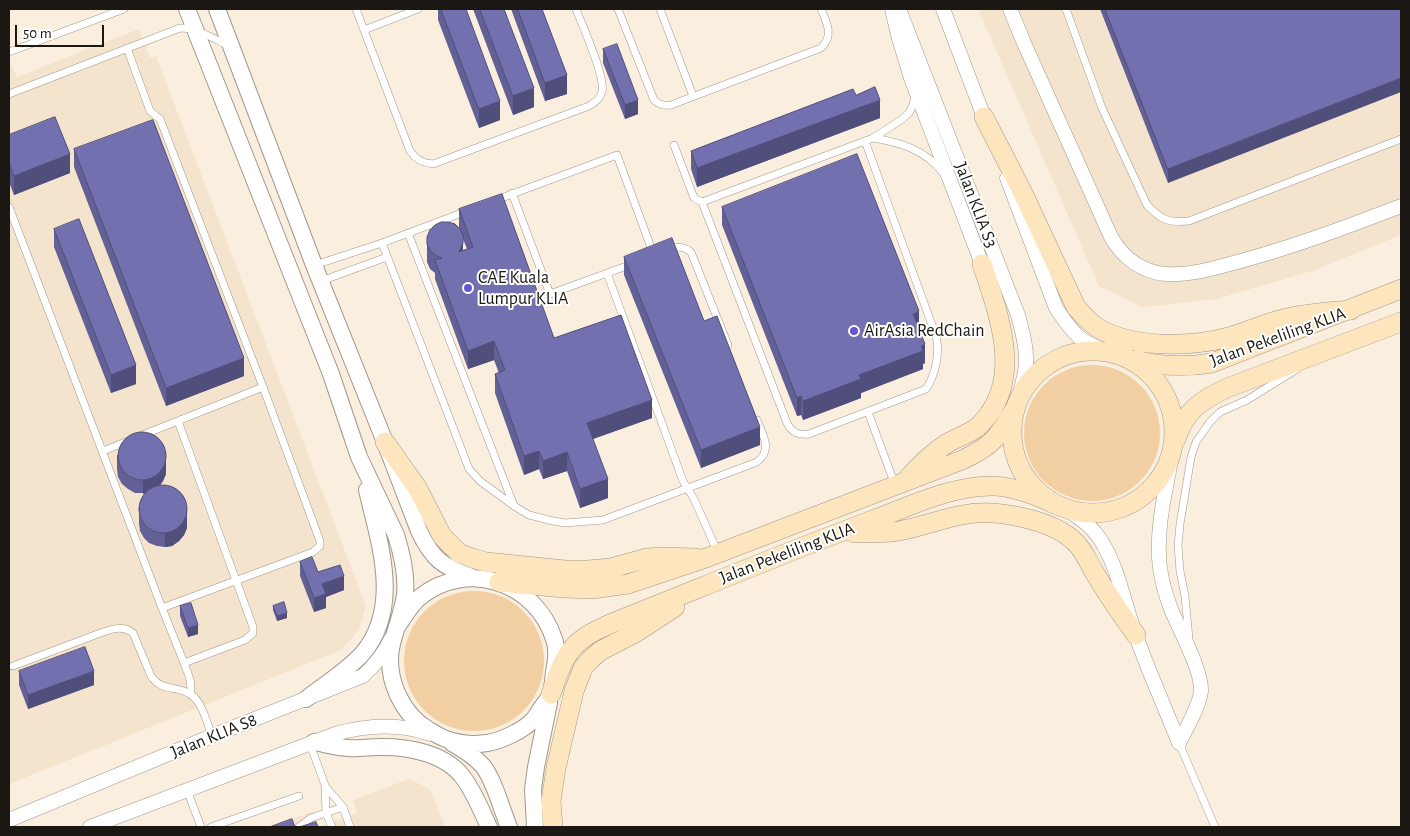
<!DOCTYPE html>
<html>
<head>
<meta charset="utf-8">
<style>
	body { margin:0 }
	#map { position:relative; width:1410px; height:836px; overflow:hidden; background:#faeedf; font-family:"Alegreya Sans",sans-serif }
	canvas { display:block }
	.frame { position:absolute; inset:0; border:10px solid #1b1712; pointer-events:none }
	.scale { position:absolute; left:15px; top:25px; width:89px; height:22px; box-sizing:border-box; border:2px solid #1b1712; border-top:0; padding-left:6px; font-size:15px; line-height:18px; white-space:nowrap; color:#1b1712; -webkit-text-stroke:4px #fff; paint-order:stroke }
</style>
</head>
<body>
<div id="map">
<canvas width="1410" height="836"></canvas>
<div class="frame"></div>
<div class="scale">50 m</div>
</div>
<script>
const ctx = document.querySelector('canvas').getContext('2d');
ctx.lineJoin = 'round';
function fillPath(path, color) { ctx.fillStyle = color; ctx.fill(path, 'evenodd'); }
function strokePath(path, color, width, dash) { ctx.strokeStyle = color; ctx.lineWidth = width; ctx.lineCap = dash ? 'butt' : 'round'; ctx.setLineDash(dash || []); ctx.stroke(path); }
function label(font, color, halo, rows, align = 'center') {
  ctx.font = font + ' "Alegreya Sans",sans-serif'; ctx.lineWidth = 4; ctx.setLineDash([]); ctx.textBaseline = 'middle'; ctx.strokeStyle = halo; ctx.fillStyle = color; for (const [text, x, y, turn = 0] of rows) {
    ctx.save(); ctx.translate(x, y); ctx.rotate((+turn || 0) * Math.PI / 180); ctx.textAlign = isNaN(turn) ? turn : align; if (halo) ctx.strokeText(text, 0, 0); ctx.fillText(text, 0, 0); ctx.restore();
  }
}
const built = new Path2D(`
	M978,9H1401V235L1312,271L1216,299L1142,307L1099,286Z
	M139,29L150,58L156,56L366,606L359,630L341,650L9,784V59L17,77Z
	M409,779L430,789L445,827H272L314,811L319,827L357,813L353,800Z`);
const green = new Path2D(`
	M1024 433a68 68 0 1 1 136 0a68 68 0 1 1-136 0Z
	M404 661a70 70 0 1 1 140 0a70 70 0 1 1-140 0Z`);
const service = new Path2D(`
	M356,9L410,151C416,160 423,163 433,164L589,106C595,102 600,99 602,92C606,77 582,25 576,9
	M618,9L654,100C659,105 664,106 671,105L821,48C834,36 827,23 821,9
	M660,9L693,96
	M1066,9L1102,108L1147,205C1161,220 1168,223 1189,221L1401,139
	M364,30L418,9
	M127,48L150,111L160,119L263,387L320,541V546L313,552L162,608
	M9,52L124,9
	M9,94L180,28C197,28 213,38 229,46
	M873,138C899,142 926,150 942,172
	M674,145L694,198L702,202L787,423C792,433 798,435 809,434L926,389C936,374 940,352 936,336L865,141
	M512,193L550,294L632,264
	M496,200L617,155L653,253
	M702,202L873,138L901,120L909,113L913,105L915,96
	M9,207L162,608L184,663L245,640L253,633V627L178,421
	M408,233L514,506L529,515L553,521L565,523L603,520L757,462C773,449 763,436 757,420
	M382,243L469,469L480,481L514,506
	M666,250C676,247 682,245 691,252L728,345
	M315,265L382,243L467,211
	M607,273L683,481L694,499L718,553
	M321,281L387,257
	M868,412L895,485
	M140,436L263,387
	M103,451L128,441
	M1189,639L1185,596L1180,571L1178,546L1180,524L1191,457L1196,442L1210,422L1220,412L1247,400L1297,369
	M184,663C188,674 193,683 190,694
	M13,666L103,632C115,628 123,626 133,633L151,676C162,692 175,685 190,694C202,701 207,723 212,736
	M1179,743L1215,827
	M310,744L325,785L326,813L332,827
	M325,786L343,807L350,827
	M187,790L201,827
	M211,827L299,796
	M299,827L311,818L343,807`);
const minor = new Path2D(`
	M892,9L898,35L911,78L982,264
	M899,9L1018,315C1022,331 1027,347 1026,363C1025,378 1020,393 1016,407
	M943,9L987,125
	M1010,9L1024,43L1111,237C1123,258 1142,272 1166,274C1192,276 1217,267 1241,261C1296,246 1349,226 1401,206
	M1007,178L1056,308C1063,318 1069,328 1078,336C1090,347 1107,351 1122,356
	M1173,451C1166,488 1155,531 1160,568C1162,582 1166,596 1171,609C1179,629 1202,670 1201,691C1200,705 1186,729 1179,743
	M1059,506C1075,514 1090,524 1100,539C1119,568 1124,604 1136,636C1149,672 1165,708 1179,743
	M9,820L212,736L363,676C375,665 384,654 391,639
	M90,827L335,734C367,725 399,723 430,734`);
const tertiary = new Path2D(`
	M187,9L331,374L359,457L396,535C402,554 407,574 405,594C403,613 394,631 391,649C386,679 402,715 429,730C434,733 440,737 446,739C458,743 474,745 487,743C501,741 524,730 533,720C536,717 538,713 540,710C543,705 548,700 550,695C553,688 553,679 554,672C556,662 558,649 554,639C536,582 467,559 420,597C410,605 404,617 397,627
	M217,9L314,265L385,442L419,531C432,559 443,567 472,577
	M306,699C325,684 347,671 363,653C402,606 379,542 367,490
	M314,742C325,744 336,747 348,748C358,749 368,747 378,747C406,746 444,753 462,776C474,791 481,810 489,827
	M452,743C463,749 474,756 483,766C495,782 501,808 509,827
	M535,827L533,789L536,767L549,703`);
const secondary = new Path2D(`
	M984,117L1023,193L1076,307C1083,315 1089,322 1098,328C1132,348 1188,347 1225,338C1245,333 1263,324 1283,319C1305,313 1329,312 1351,310
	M1012 432a81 81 0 1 1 162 0a81 81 0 1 1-162 0Z
	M1135,360C1161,367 1186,367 1212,363L1401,289
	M1176,439C1185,411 1201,400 1227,388L1401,322
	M385,442L418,489L442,536L459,553L472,558L486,562L565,570H588L611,568L647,558L662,557L696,558
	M909,477C920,465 932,453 946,444C955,438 967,435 976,428C981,425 985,419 989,414C1021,370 997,310 982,264
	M854,533C869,532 885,534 899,531C921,527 941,519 962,515C993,508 1053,519 1076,543C1085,552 1089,564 1096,575C1108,596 1122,615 1136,635
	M499,582L564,588L592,589L628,584L706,558L962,460C994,445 998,437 1016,407
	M551,694C558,674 564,653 581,640C590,632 602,628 612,623C698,589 784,553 870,521C909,507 952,485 994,486C1017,487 1039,497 1059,506
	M553,827L551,801L556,768L574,691L583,668L590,660L600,651L635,633L675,607`);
const wall = new Path2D(`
	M438,9H466L500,120L479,128L438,20Z
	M473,9H504L534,107L513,115Z
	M511,9H542L567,94L545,101Z
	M1100,9H1401L1168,183Z
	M603,49L638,114L625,119L603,63Z
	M856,95L880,118L697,187L691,169V151Z
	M9,135L70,173L14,195L9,182Z
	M74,149L244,376L166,406L74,167Z
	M722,207L919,328L925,363L923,364V369L861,393V398L803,420L801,415L797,416L722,225Z
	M459,209L554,338L652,418L593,439L608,498L580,508L567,471L543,479L539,469L524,475L495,393V374L499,373L494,360L468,369L435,279V273L430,269L427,262V237L459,228ZM463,239L467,249L463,250Z
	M54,229L136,384L111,393L54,247Z
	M624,257L704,321L760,445L701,468L624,275Z
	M166,452V474L163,481L160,485L187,528L184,535L179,541L172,546L165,547L157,546L149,543L144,538L140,531L139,523V509L145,493H135L128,489L122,484L118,477L117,469V455Z
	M300,562L318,572L344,590L326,597V608L314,612L300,576Z
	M180,606L198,634L188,637L180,616Z
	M273,606L287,618L277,621L273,610Z
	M19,671L94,685L28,709L19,685Z`);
const shadedWall = new Path2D(`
	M567,75V94L545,101V83Z
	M1401,78V92L1168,183V169Z
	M534,88V107L513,115V96Z
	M638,100V114L625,119V105Z
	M880,100V118L697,187V168Z
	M500,101V120L479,128V109Z
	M70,154V173L14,195V176Z
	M463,243V261L459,252Z
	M919,311V330L913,314Z
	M494,341V360L468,369V351Z
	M925,344V363L923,364V369L861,393V398L803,420V401Z
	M244,358V376L166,406V388Z
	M136,365V384L111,393V375Z
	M801,396V415L797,416V398Z
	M652,400V418L587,441V423Z
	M760,427V445L701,468V450Z
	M539,451V469L524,475V456Z
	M567,452V471L543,479V461Z
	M166,460V474L163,481L158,488L151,492L143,494V480Z
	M608,479V498L580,508V489Z
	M187,506V528L184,535L179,541L172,546L165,547V533Z
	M344,576V590L326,597V608L314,612V598L322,584Z
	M287,613V618L277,621V616Z
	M198,625V634L188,637V628Z
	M94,671V685L28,709V695Z`);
const building = new Path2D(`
	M441,9H466L500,101L479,109Z
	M480,9H504L534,88L513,96Z
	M518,9H542L567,75L545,83Z
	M1105,9H1401V78L1168,169Z
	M617,44L638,100L625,105L603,49Z
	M875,87L880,100L697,168L691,151L853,89L856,95Z
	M55,117L70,154L14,176L9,163V135Z
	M153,120L244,358L166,388L74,149Z
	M857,154L919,311L913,314L925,344L921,346L923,351L859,375L861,379L803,401L801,396L797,398L722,207Z
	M502,194L554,338L621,315L652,400L587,423L608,479L580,489L567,452L543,461L539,451L524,456L495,374L505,370L494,341L468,351L435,260L442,258L435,255L430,250L427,244V237L430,230L435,225L441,222H448L455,224L460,229L463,236V243L459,252L473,247L459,209Z
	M79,219L136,365L111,375L54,229Z
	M672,238L704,321L717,316L760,427L701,450L624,257Z
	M118 456a24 24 0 1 1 48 0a24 24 0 1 1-48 0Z
	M139 509a24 24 0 1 1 48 0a24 24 0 1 1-48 0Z
	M312,557L318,572L340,565L344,576L322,584L326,594L314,598L300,562Z
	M284,602L287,613L277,616L273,606Z
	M191,603L198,625L188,628L180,606Z
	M85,647L94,671L28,695L19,671Z
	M292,819L295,827H270Z
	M316,822L318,827H300Z`);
const markers = [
	[468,288,5,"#6655ce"],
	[854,331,5,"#6655ce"]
];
const streetNames = [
	["Jalan KLIA S3",976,205,69],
	["Jalan Pekeliling KLIA",1278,337,-20],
	["Jalan Pekeliling KLIA",787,553,-21],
	["Jalan KLIA S8",214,736,-22]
];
const poiNames = [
	["CAE Kuala",478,278],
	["Lumpur KLIA",478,299],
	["AirAsia RedChain",864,331]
];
fillPath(built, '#f4e3cd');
fillPath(green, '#f2cfa2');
strokePath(service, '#a29789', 8);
strokePath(minor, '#a29789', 15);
strokePath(tertiary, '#a29789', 18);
strokePath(secondary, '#a29789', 20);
strokePath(service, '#fff', 7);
strokePath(minor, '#fff', 14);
strokePath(tertiary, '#fff', 16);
strokePath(secondary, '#fde6be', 19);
fillPath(wall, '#636096');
fillPath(shadedWall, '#504e7a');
fillPath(building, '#7370af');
strokePath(building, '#504e7a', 1);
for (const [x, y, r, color] of markers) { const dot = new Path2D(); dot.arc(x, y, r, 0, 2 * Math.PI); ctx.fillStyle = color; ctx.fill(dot); strokePath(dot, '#fff', 2); }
label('18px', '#1b1712', '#fff', streetNames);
label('18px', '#1b1712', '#fff', poiNames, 'left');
</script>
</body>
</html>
